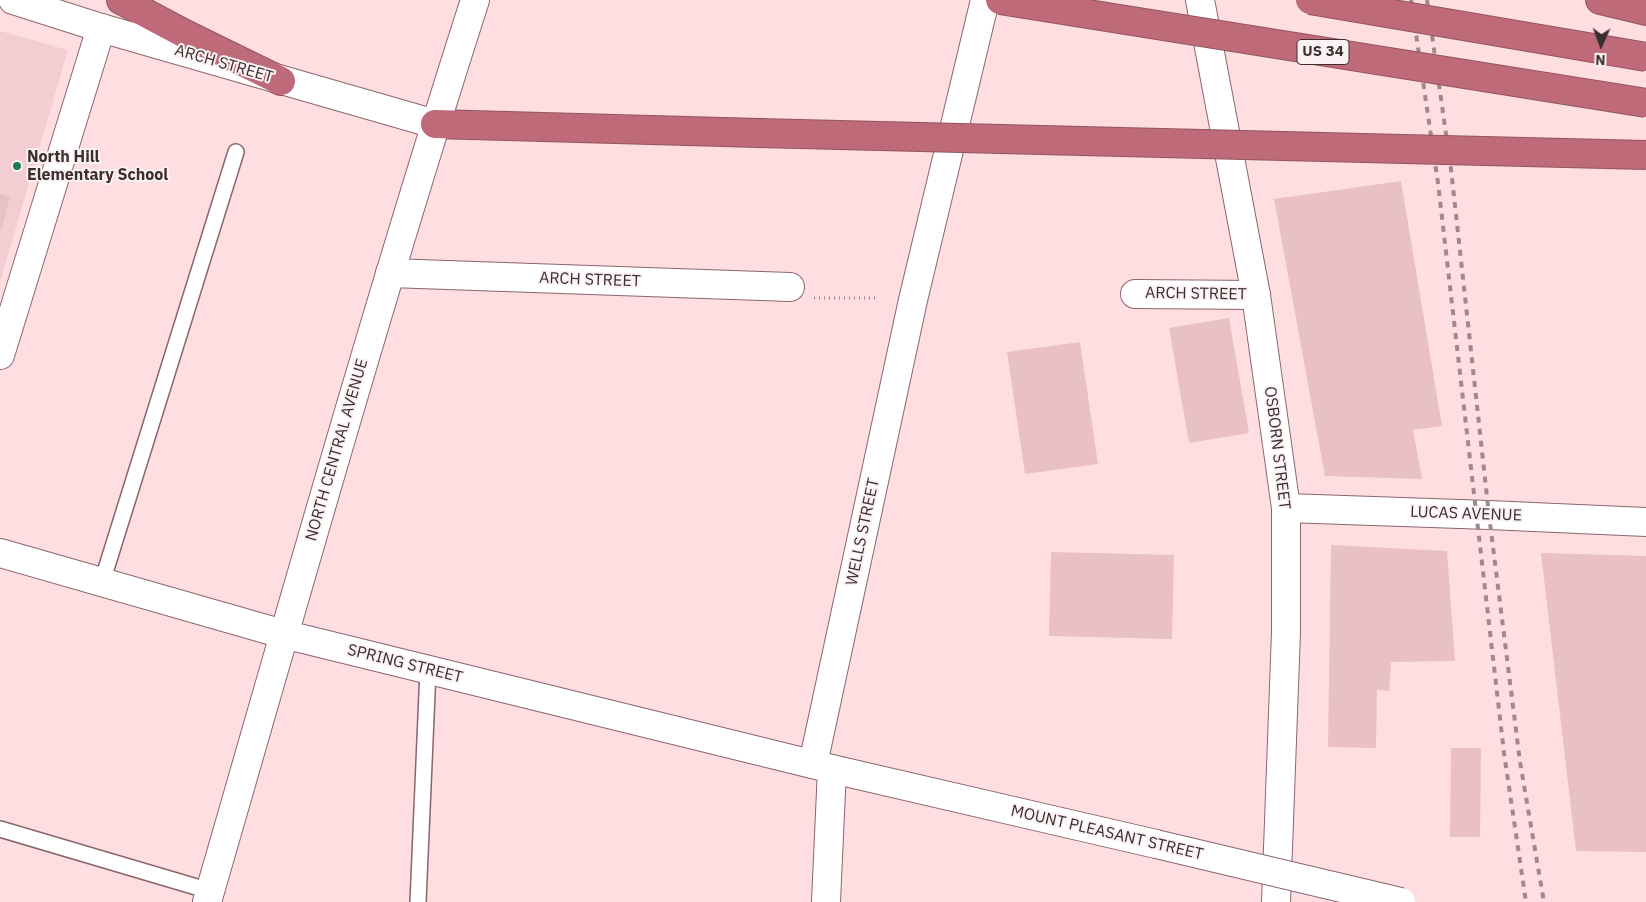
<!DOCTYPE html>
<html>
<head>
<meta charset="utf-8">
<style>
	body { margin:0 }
	#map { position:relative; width:1646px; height:902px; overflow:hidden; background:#ffdee2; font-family:"IBM Plex Sans",sans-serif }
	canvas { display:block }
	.north { position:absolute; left:1576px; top:20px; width:50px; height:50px; -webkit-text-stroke:4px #fbf2f3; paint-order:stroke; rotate:182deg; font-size:14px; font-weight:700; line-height:20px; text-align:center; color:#3d2d2f }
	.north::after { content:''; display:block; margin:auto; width:18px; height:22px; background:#3d2d2f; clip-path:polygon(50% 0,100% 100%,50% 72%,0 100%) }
</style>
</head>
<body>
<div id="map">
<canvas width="1646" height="902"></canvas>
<div class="north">N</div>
</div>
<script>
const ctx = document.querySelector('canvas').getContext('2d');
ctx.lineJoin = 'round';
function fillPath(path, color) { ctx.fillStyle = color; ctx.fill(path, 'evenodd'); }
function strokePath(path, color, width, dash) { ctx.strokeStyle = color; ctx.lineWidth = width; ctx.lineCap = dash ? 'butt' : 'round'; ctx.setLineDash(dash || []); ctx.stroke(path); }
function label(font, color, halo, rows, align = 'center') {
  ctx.font = font + ' "IBM Plex Sans",sans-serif'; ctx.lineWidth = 4; ctx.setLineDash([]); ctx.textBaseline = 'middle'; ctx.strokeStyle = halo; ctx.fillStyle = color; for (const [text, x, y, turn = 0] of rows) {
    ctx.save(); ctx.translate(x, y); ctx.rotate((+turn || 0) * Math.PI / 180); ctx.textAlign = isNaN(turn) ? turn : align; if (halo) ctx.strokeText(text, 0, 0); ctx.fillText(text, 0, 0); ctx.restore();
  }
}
const built = new Path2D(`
	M0,31L68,50L0,282Z`);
const building = new Path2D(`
	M1401,181L1442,426L1413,430L1422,479L1325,476L1274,199Z
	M0,194L10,197L1,230H0Z
	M1229,318L1249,433L1189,443L1169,328Z
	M1080,342L1098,464L1025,474L1007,352Z
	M1331,545L1447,551L1455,661L1391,662L1389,691L1377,690L1376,748L1328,747Z
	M1051,552L1174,555L1172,639L1049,636Z
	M1541,553L1646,556V852L1576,851Z
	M1451,748H1481L1480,837H1450Z`);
const path = new Path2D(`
	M814,298H878`);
const lane = new Path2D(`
	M102,582L236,152
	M0,829L210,891
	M418,902L428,670`);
const street = new Path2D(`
	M390,273L790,287
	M1135,294L1256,295
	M0,355L101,28
	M1286,508L1489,515L1646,522
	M813,764L913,300L985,0
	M826,902L832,769`);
const secondary = new Path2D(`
	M13,0L101,28L435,124
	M1200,0L1256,295L1286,508V632L1276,902
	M0,553L283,634L832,769L1156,844
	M207,902C294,601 379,299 475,0`);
const highway = new Path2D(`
	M121,0L183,33L281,81
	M1600,0L1646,11
	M435,124L759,133`);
const rail = new Path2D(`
	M1411,0L1438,183L1504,753L1526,902
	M1427,0L1451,169L1489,515L1520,762L1544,902`);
const secondaryBridge = new Path2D(`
	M1156,844L1401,902`);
const highwayBridge = new Path2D(`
	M1000,0L1646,103
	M1310,0L1646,57
	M759,133L1646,155`);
const markers = [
	[17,166,5,"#1f7d54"]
];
const shields = [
	[1323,52,52]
];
const shieldNames = [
	["US 34",1323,52]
];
const streetNames = [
	["ARCH STREET",224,64,16],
	["ARCH STREET",590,280,2],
	["ARCH STREET",1196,294,1],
	["OSBORN STREET",1277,448,83],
	["NORTH CENTRAL AVENUE",337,450,-74],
	["LUCAS AVENUE",1466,514,2],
	["WELLS STREET",863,532,-78],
	["SPRING STREET",405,664,14],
	["MOUNT PLEASANT STREET",1107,833,13]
];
const poiNames = [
	["North Hill",27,157],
	["Elementary School",27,175]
];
fillPath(built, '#f4cdd2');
fillPath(building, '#e8c0c5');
strokePath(lane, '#8a666b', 18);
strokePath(street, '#8a666b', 30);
strokePath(secondary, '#8a666b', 30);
strokePath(highway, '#92555f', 30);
strokePath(path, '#9d8588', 3, [1, 4]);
strokePath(lane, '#fff', 15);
strokePath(street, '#fff', 28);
strokePath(secondary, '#fff', 28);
strokePath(highway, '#bf6a79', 28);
strokePath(rail, '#a1888b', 4, [6, 6]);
strokePath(secondaryBridge, '#8a666b', 30, []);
strokePath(highwayBridge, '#92555f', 30, []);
strokePath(secondaryBridge, '#fff', 28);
strokePath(highwayBridge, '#bf6a79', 28);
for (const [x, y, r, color] of markers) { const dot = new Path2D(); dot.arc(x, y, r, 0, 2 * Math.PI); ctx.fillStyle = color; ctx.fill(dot); strokePath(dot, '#fbf2f3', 2); }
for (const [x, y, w] of shields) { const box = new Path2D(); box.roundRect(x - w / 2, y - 12.5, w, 25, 4); ctx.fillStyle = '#fbf2f3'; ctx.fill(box); strokePath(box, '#3d2d2f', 1); }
label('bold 15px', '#3d2d2f', null, shieldNames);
label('16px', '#3d2d2f', '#fbf2f3', streetNames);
label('bold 16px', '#3d2d2f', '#fbf2f3', poiNames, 'left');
</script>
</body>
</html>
